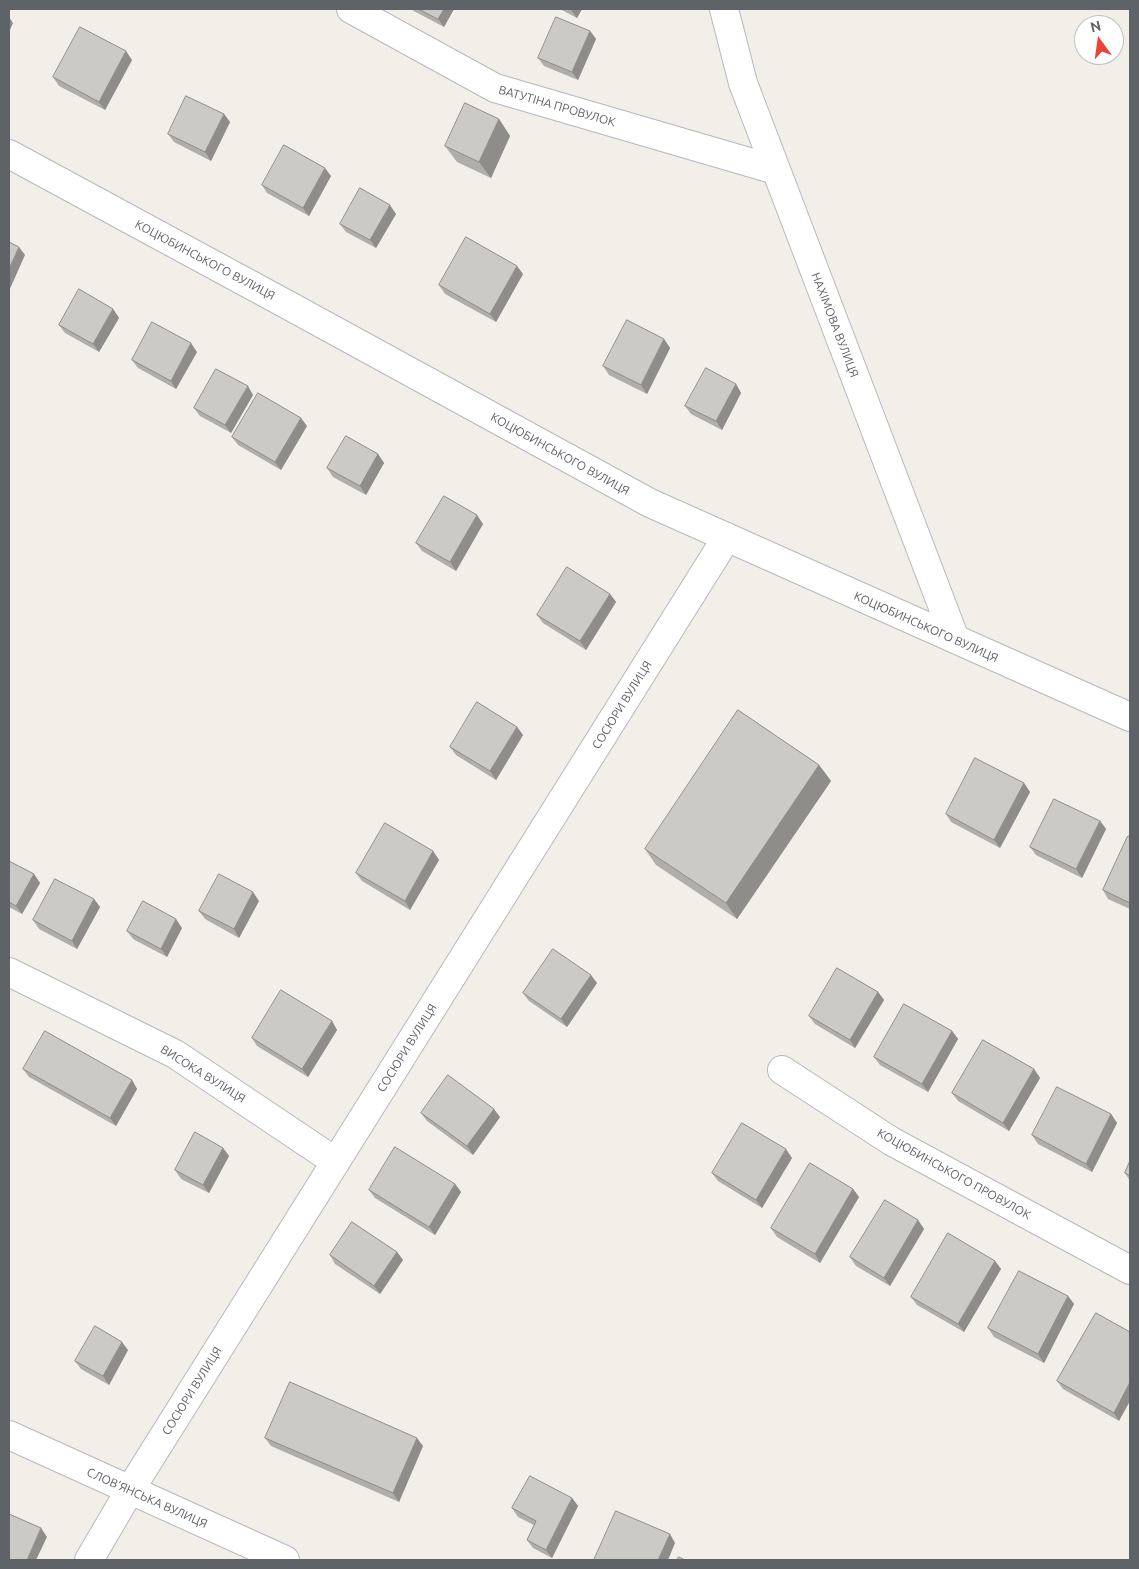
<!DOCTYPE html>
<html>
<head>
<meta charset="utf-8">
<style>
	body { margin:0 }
	#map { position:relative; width:1139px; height:1569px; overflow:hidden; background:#f1efe8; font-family:Ubuntu,sans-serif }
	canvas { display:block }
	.frame { position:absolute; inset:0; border:10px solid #5f6368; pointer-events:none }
	.north { position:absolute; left:1074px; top:15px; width:50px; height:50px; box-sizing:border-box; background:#fff; border:1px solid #bfc1c3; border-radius:50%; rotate:346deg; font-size:14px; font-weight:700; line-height:20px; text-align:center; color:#5f6368 }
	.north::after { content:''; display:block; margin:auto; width:18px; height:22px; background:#ea4335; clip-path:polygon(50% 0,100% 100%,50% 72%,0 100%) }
</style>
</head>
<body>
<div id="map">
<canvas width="1139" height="1569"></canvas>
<div class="frame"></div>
<div class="north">N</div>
</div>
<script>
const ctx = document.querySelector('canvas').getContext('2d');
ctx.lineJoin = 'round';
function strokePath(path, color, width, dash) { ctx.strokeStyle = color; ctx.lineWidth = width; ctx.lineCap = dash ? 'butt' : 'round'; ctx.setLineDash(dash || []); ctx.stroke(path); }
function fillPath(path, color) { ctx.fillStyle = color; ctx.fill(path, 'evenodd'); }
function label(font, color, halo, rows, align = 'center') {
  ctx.font = font + ' Ubuntu,sans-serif'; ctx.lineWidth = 4; ctx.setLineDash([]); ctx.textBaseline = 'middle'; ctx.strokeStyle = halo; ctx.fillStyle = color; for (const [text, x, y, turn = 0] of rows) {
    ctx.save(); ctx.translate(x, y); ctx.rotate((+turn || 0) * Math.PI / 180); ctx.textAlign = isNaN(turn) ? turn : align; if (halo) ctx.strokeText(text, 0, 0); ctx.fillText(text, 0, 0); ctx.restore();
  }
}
const minor = new Path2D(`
	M351,9L495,88L776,170
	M724,9L743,83L955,639
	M9,154L286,304L650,503L1130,717
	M9,972L175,1054L336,1162
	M782,1070L891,1141L1130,1270
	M9,1435L285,1560
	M89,1560L130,1490L727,537`);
const wall = new Path2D(`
	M410,9H454L444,27Z
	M560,9H582L577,18Z
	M590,31L596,39L578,80L544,66L538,58Z
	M132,60L105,110L59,86L53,77Z
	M224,114L230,122L211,161L174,142L168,134Z
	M499,119L510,136L491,178L457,162L445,146Z
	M331,176L309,216L267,193L262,185Z
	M396,214L376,248L346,232L340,224Z
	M523,274L496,322L445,294L439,285Z
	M113,309L119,318L99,352L65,333L59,325Z
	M664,339L670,348L647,394L609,375L603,366Z
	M197,352L176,389L138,368L132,360Z
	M736,384L741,393L722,430L691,414L685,406Z
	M253,395L231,433L200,416L194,408Z
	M307,426L281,470L238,445L232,437Z
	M378,454L384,463L366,495L333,477L327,468Z
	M483,524L456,571L422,551L416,543Z
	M610,594L616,602L586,650L543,623L537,615Z
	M517,727L523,735L496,780L456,755L450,747Z
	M819,765L831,781L737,919L656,865L645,849Z
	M1024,783L1030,792L1000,848L951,822L946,814Z
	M1100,821L1106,829L1082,878L1036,855L1030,847Z
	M1130,836V909L1108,899L1103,890Z
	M433,851L439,860L410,910L362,881L356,873Z
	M9,861L34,874L40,883L22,914L9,907Z
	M94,899L100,907L77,949L39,929L33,920Z
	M259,901L239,938L205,919L199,911Z
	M182,928L167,957L133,939L127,931Z
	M597,983L567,1027L529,1001L523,993Z
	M878,992L884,1000L855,1048L815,1024L809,1016Z
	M332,1021L337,1030L308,1077L257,1046L252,1038Z
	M952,1031L958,1039L928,1092L880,1065L874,1057Z
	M23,1069L132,1080L137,1089L116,1126L29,1077Z
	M1034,1069L1040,1078L1009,1131L958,1101L952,1093Z
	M421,1113L500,1117L473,1155L427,1121Z
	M1111,1114L1117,1123L1092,1172L1038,1144L1032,1135Z
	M223,1148L229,1156L209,1193L181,1179L175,1170Z
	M792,1158L762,1208L718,1181L712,1173Z
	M1130,1161V1181L1125,1173Z
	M455,1184L461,1192L435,1235L375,1198L369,1190Z
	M853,1189L859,1197L820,1263L777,1237L771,1228Z
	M918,1220L924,1229L890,1286L856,1266L850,1257Z
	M397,1252L403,1260L380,1294L335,1264L330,1255Z
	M995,1261L1001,1269L964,1332L917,1305L911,1297Z
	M1068,1296L1074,1304L1044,1363L994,1337L988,1328Z
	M1096,1313L1119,1421L1063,1389L1057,1381Z
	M128,1350L109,1385L81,1369L75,1361Z
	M265,1438L423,1446L399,1502L271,1446Z
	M572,1498L578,1506L552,1558L533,1548L527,1540L534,1525L518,1517L512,1508Z`);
const shadedWall = new Path2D(`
	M444,9H454L444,27L438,19Z
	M572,9H582L577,18L571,10Z
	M9,17L13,23L9,32Z
	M590,31L596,39L578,80L572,72Z
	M126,51L132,60L105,110L99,102Z
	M224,114L230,122L211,161L205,152Z
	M499,119L510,136L491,178L479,162Z
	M325,168L331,176L309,216L303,208Z
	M390,205L396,214L376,248L370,240Z
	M19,247L25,255L9,291V269Z
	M517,266L523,274L496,322L490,314Z
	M113,309L119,318L99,352L93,344Z
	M664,339L670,348L647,394L641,385Z
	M191,343L197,352L176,389L171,381Z
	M736,384L741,393L722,430L716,421Z
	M248,386L253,395L231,433L225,425Z
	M301,418L307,426L281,470L275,462Z
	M378,454L384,463L366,495L360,486Z
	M477,515L483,524L456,571L450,562Z
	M610,594L616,602L586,650L580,641Z
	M517,727L523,735L496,780L490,771Z
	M819,765L831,781L737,919L726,903Z
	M1024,783L1030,792L1000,848L994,840Z
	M1100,821L1106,829L1082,878L1076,869Z
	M433,851L439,860L410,910L405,901Z
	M34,874L40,883L22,914L16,906Z
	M253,892L259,901L239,938L234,929Z
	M94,899L100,907L77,949L72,941Z
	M176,919L182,928L167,957L161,949Z
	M591,975L597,983L567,1027L561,1019Z
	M878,992L884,1000L855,1048L850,1040Z
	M332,1021L337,1030L308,1077L302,1069Z
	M952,1031L958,1039L928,1092L922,1084Z
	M1034,1069L1040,1078L1009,1131L1003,1123Z
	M132,1080L137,1089L116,1126L110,1118Z
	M494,1109L500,1117L473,1155L467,1146Z
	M1111,1114L1117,1123L1092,1172L1086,1164Z
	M223,1148L229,1156L209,1193L203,1185Z
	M786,1149L792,1158L762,1208L756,1200Z
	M455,1184L461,1192L435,1235L429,1227Z
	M853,1189L859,1197L820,1263L815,1254Z
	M918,1220L924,1229L890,1286L884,1278Z
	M397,1252L403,1260L380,1294L374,1286Z
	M995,1261L1001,1269L964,1332L958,1324Z
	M1068,1296L1074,1304L1044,1363L1038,1354Z
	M122,1342L128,1350L109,1385L103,1376Z
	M1130,1382V1401L1119,1421L1114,1413Z
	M417,1438L423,1446L399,1502L393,1493Z
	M572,1498L578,1506L552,1558L546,1550Z
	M41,1528L47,1537L36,1560H27Z
	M670,1534L675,1543L668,1560H658Z`);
const building = new Path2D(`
	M419,9H444L438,19Z
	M556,17L590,31L572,72L538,58Z
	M80,27L126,51L99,102L53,77Z
	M186,96L224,114L205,152L168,134Z
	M465,103L499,119L479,162L445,146Z
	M284,145L325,168L303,208L262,185Z
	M360,188L390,205L370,240L340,224Z
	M466,237L517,266L490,314L439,285Z
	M9,242L19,247L9,269Z
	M79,289L113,309L93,344L59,325Z
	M627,320L664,339L641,385L603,366Z
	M152,322L191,343L171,381L132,360Z
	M706,368L736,384L716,421L685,406Z
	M216,369L248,386L225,425L194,408Z
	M258,393L301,418L275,462L232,437Z
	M346,436L378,454L360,486L327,468Z
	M444,496L477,515L450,562L416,543Z
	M567,567L610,594L580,641L537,615Z
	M477,702L517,727L490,771L450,747Z
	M738,710L819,765L726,903L645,849Z
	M975,758L1024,783L994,840L946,814Z
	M1054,799L1100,821L1076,869L1030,847Z
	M385,823L433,851L405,901L356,873Z
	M1128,836H1130V903L1103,890Z
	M9,861L34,874L16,906L9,902Z
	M219,874L253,892L234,929L199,911Z
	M55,879L94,899L72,941L33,920Z
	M143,901L176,919L161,949L127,931Z
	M553,949L591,975L561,1019L523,993Z
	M837,968L878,992L850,1040L809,1016Z
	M281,990L332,1021L302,1069L252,1038Z
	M904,1004L952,1031L922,1084L874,1057Z
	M45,1031L132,1080L110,1118L23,1069Z
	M983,1040L1034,1069L1003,1123L952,1093Z
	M448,1075L494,1109L467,1146L421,1113Z
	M1057,1087L1111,1114L1086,1164L1032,1135Z
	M742,1123L786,1149L756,1200L712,1173Z
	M195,1132L223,1148L203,1185L175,1170Z
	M395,1147L455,1184L429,1227L369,1190Z
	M1130,1161V1176L1125,1173Z
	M810,1163L853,1189L815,1254L771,1228Z
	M885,1200L918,1220L884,1278L850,1257Z
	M352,1222L397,1252L374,1286L330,1255Z
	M948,1233L995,1261L958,1324L911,1297Z
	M1019,1271L1068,1296L1038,1354L988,1328Z
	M1096,1313L1130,1332V1382L1114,1413L1057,1381Z
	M95,1326L122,1342L103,1376L75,1361Z
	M290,1382L417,1438L393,1493L265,1438Z
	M530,1476L572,1498L546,1550L527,1540L536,1521L512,1508Z
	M616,1511L670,1534L658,1560H594Z
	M9,1514L41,1528L27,1560H9Z
	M679,1557L685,1560H677Z`);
const streetNames = [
	["ВАТУТІНА ПРОВУЛОК",557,106,16],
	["КОЦЮБИНСЬКОГО ВУЛИЦЯ",205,260,28],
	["НАХІМОВА ВУЛИЦЯ",835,325,69],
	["КОЦЮБИНСЬКОГО ВУЛИЦЯ",560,454,29],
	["КОЦЮБИНСЬКОГО ВУЛИЦЯ",926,627,24],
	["СОСЮРИ ВУЛИЦЯ",622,705,-58],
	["СОСЮРИ ВУЛИЦЯ",407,1048,-58],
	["ВИСОКА ВУЛИЦЯ",203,1074,32],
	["КОЦЮБИНСЬКОГО ПРОВУЛОК",954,1174,29],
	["СОСЮРИ ВУЛИЦЯ",192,1391,-58],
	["СЛОВ’ЯНСЬКА ВУЛИЦЯ",147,1498,24]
];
strokePath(minor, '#b5b8bc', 30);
strokePath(minor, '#fff', 28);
fillPath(wall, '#afaea9');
fillPath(shadedWall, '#8f8d8a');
fillPath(building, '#cccac5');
strokePath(building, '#8f8d8a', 1);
label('12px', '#5f6368', '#fff', streetNames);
</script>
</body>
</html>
